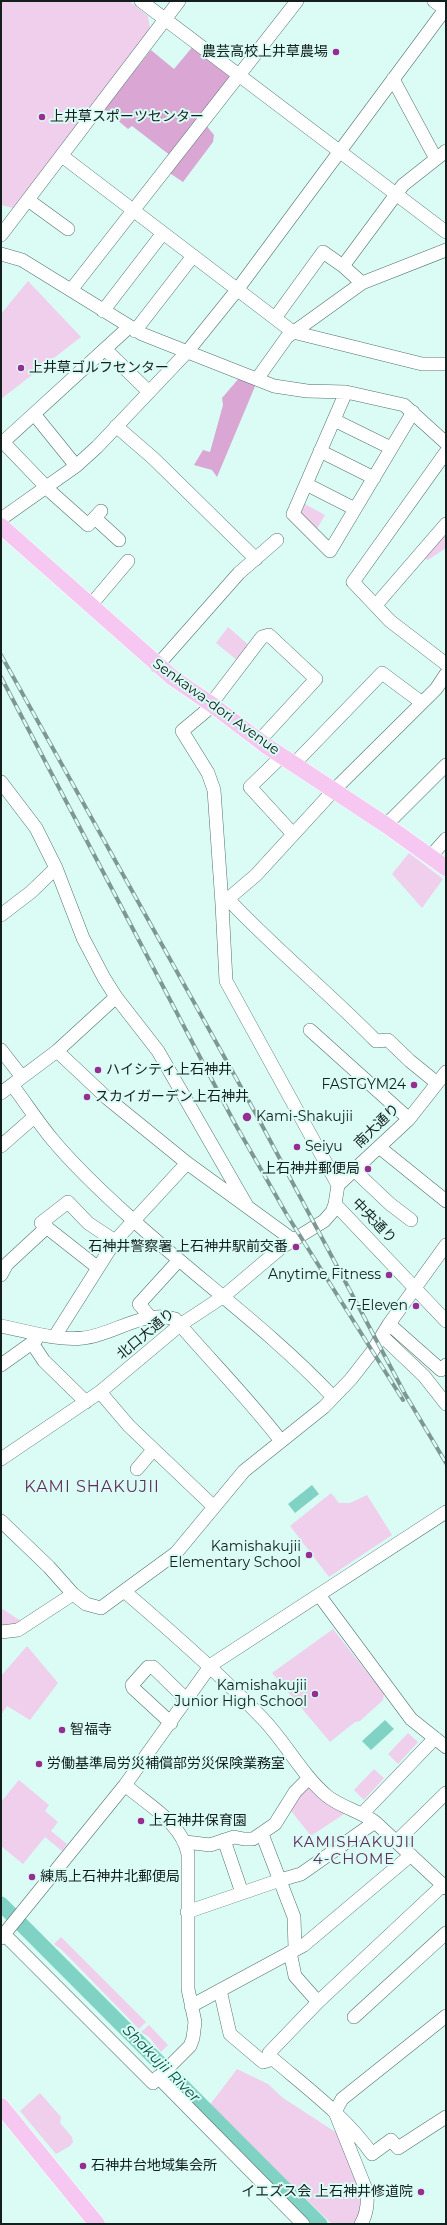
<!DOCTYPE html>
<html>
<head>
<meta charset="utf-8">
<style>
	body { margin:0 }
	#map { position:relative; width:447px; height:2225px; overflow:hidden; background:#dafcf5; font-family:Montserrat,sans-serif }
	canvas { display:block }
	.frame { position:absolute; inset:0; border:2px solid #131f1d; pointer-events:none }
</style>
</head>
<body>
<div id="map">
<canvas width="447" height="2225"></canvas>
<div class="frame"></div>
</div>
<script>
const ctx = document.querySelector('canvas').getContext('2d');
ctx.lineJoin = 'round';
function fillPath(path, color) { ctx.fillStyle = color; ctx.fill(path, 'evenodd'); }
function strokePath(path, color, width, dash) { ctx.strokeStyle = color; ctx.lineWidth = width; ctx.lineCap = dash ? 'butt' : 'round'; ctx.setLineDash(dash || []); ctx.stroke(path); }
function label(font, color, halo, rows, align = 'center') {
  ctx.font = font + ' Montserrat,"Noto Sans JP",sans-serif'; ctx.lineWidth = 4; ctx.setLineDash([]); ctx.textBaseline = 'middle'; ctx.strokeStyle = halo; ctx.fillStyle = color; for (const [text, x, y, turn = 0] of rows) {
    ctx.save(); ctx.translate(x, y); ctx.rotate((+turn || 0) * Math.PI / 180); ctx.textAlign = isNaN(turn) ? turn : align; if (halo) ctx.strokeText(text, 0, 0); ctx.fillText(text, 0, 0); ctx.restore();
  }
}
const green = new Path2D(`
	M1,1H129L148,16L150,29L13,208L1,205Z
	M28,281L81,337L1,399V314Z
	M301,502L325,515L315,532L296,514Z
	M446,531V548L428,560L425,559L424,557Z
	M228,627L251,647L238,661L216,643Z
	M409,853L443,879L422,908L392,874Z
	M331,1493L339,1503H350L367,1495L392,1535L329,1577L290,1526Z
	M1,1608L24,1623L1,1629Z
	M333,1629L384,1694L383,1700L360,1721L355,1722L330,1742L272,1673Z
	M27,1646L58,1683L30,1720L7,1706L1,1715V1676Z
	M408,1733L418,1742L398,1764L388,1754Z
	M374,1769L384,1778L364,1800L354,1790Z
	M19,1780L49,1805L45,1811L58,1822L51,1831L67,1844L62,1851L45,1837L23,1864L1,1846V1802Z
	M308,1783L347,1812L311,1836L288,1807Z
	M61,1937L146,2022L139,2029L62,1950L54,1944Z
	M149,2025L168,2045L161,2052L149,2037L141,2032Z
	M237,2069L268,2084L283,2098L340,2135L360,2185L363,2203L355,2224H332L209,2106Z
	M40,2093L61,2117L60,2123L72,2137L73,2142L70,2146L56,2154L20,2111Z`);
const forest = new Path2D(`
	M194,45L232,73V80L171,156L132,126L128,129L104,109L151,50L174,69Z
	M205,124L214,135L213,142L183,182L168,172Z
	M240,377L256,384L217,477L212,470L194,465L203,450L210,452L223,405L222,398Z`);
const water = new Path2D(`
	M312,1485L319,1494L295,1513L288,1504Z
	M385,1720L394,1729L371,1750L362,1741Z`);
const river = new Path2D(`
	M1,1904L320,2224`);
const minor = new Path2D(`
	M141,1L446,232
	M434,1L446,10
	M393,79L436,159
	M62,156L293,332L422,364H446
	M28,200L68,229
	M1,235L179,1
	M1,254L22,260L142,334L274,386L307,391L346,392L404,405L446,443
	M343,266L362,283
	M71,290L297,1
	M103,311L163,233
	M275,318L323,252L343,266L403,185L446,151
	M135,331L193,256
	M105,349L149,392
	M257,379L287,337L362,283L446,250
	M346,392L293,514L330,551L413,412
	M34,414L76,466
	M334,420L391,448
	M116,426L153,458L256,559
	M3,442L51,492L88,525L101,511
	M1,444L129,327
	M320,451L374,478
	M446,452L353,582L390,621L446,664
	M306,484L355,509
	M95,518L119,540
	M1,519L76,466L97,447L187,352L237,290L446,8
	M376,605L446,524
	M90,606L128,561
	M157,666L239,573L277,540
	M211,704L262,637L269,635L316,679L259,741
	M206,711L182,731L208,773L214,790L222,904
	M282,756L250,787L293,834
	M294,764L382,673L421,702
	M1,782L36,828L56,868L83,938L104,978L116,997L158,1051L247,1206
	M386,825L446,765
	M430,857L446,839
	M228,899C275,949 328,992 376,1041L388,1040L410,1061L437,1083
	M1,915L31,892L56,868
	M310,1030L409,1119
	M1,1050L22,1077
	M57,1051L107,1098L187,1163L293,1240
	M12,1085C26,1103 37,1121 52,1139C76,1168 105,1195 133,1220C199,1280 272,1332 333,1397
	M1,1093L57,1051L116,997
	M1,1146L34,1117
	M379,1147L446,1201
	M354,1170L390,1204L411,1220
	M338,1185L226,981L222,904L256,875L334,790L436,689L446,674
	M335,1204L446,1321
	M446,1245L389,1324L372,1352L351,1379L324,1407L244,1471L176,1553L124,1591C172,1632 219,1673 263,1719C286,1743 302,1775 327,1796C339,1806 361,1812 375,1822L446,1888
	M97,1267L41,1223L68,1202L88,1223L115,1241
	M1,1275L7,1264L47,1227
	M151,1318L139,1304L179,1260
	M389,1324L441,1370L446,1365
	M1,1326C27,1331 57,1341 83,1338C113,1335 144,1309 175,1319C210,1360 248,1398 281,1441
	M55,1336L115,1241L187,1163
	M382,1336L424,1376L446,1404
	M32,1343L44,1361L86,1402
	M1,1365L36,1340L37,1337
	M100,1392L129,1426L213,1506
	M1,1459L100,1392L180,1325L224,1296L282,1247L324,1221L332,1212L335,1204L338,1185L409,1119L446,1072
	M137,1469L153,1450
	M1,1521L49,1567L73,1594L86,1604L101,1608L124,1591
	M319,1595L411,1719L446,1747
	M1,1632L18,1630L73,1594
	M171,1723L133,1688L132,1685L148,1667H153L187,1700
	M363,1813L435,1738
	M262,1834L294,1917L295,1948
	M224,1840L242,1893
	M397,1841L446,1793
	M186,1842L210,1845L234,1837L244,1839H253L275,1824L295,1792L309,1778
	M187,1912L280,1880L301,1874L375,1822
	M4,1934L153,2083L190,2046L193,2038L195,2022L188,1989V1854C182,1823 148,1805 125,1785
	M1,1938L125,1785L211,1665L446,1512
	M290,1952L295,1976L318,2002
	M220,1990L230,2034L263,2062L273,2059C307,2088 345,2116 372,2154L391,2140L398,2148L446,2117
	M191,2006L304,1945L411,1855
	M354,2017L446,1933
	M268,2060L269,2053L318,2002L443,1885
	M158,2077L303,2224
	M361,2224C367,2214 368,2204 367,2192L335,2112L342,2099L446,2016`);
const major = new Path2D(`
	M1,526L173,678L211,704L265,745L386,825L446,868
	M1,2106L97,2224`);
const rail = new Path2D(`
	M1,655L256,1114L405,1394L446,1463
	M1,677L234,1122L287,1215L403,1400`);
const markers = [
	[336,52,4,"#962d90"],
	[42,117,4,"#962d90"],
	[21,368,4,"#962d90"],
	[98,1070,4,"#962d90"],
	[414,1085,4,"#962d90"],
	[87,1097,4,"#962d90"],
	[247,1117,5,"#962d90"],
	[297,1147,4,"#962d90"],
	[368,1169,4,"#962d90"],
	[296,1247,4,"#962d90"],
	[389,1275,4,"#962d90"],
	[416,1306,4,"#962d90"],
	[309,1555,4,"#962d90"],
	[315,1694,4,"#962d90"],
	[62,1730,4,"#962d90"],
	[39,1764,4,"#962d90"],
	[141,1821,4,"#962d90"],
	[32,1877,4,"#962d90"],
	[83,2166,4,"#962d90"],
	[421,2192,4,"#962d90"]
];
const poiNames = [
	["農芸高校上井草農場",328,52,"right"],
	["上井草スポーツセンター",50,117],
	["上井草ゴルフセンター",29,368],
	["ハイシティ上石神井",106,1070],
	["FASTGYM24",406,1085,"right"],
	["スカイガーデン上石神井",95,1097],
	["Kami-Shakujii",256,1117],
	["Seiyu",305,1147],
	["上石神井郵便局",360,1169,"right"],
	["石神井警察署 上石神井駅前交番",288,1247,"right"],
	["Anytime Fitness",381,1275,"right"],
	["7-Eleven",408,1306,"right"],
	["Kamishakujii",301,1547,"right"],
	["Elementary School",301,1563,"right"],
	["Kamishakujii",307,1686,"right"],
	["Junior High School",307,1702,"right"],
	["智福寺",70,1730],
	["労働基準局労災補償部労災保険業務室",47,1764],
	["上石神井保育園",149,1821],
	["練馬上石神井北郵便局",40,1877],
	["石神井台地域集会所",91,2166],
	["イエズス会 上石神井修道院",413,2192,"right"]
];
const streetNames = [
	["Senkawa-dori Avenue",216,707,36],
	["南大通り",377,1126,-44],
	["中央通り",374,1221,46],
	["北口大通り",146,1334,-40]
];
const neighbourhoodNames = [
	["KAMISHAKUJII",354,1843],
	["4-CHOME",354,1860]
];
const waterNames = [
	["Shakujii River",161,2064,45]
];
const quarterNames = [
	["KAMI SHAKUJII",92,1487]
];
fillPath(green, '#f0cfec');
fillPath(forest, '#daa7d4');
fillPath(water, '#80d3c4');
strokePath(river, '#80d3c4', 15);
strokePath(minor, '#53716b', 14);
strokePath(major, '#fff', 17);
strokePath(minor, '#fff', 13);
strokePath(major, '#f6c7f1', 16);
strokePath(rail, '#7f9792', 4);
strokePath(rail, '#dafcf5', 2.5, [8]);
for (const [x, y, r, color] of markers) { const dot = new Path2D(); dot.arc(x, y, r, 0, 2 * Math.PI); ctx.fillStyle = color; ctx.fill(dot); strokePath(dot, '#dafcf5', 1.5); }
label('14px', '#131f1d', '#dafcf5', poiNames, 'left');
label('14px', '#131f1d', '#dafcf5', streetNames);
ctx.letterSpacing = '1px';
label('15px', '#612d5d', '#dafcf5', neighbourhoodNames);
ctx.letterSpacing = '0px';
label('italic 15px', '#004f45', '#dafcf5', waterNames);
ctx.letterSpacing = '1px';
label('16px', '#612d5d', '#dafcf5', quarterNames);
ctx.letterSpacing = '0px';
</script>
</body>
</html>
